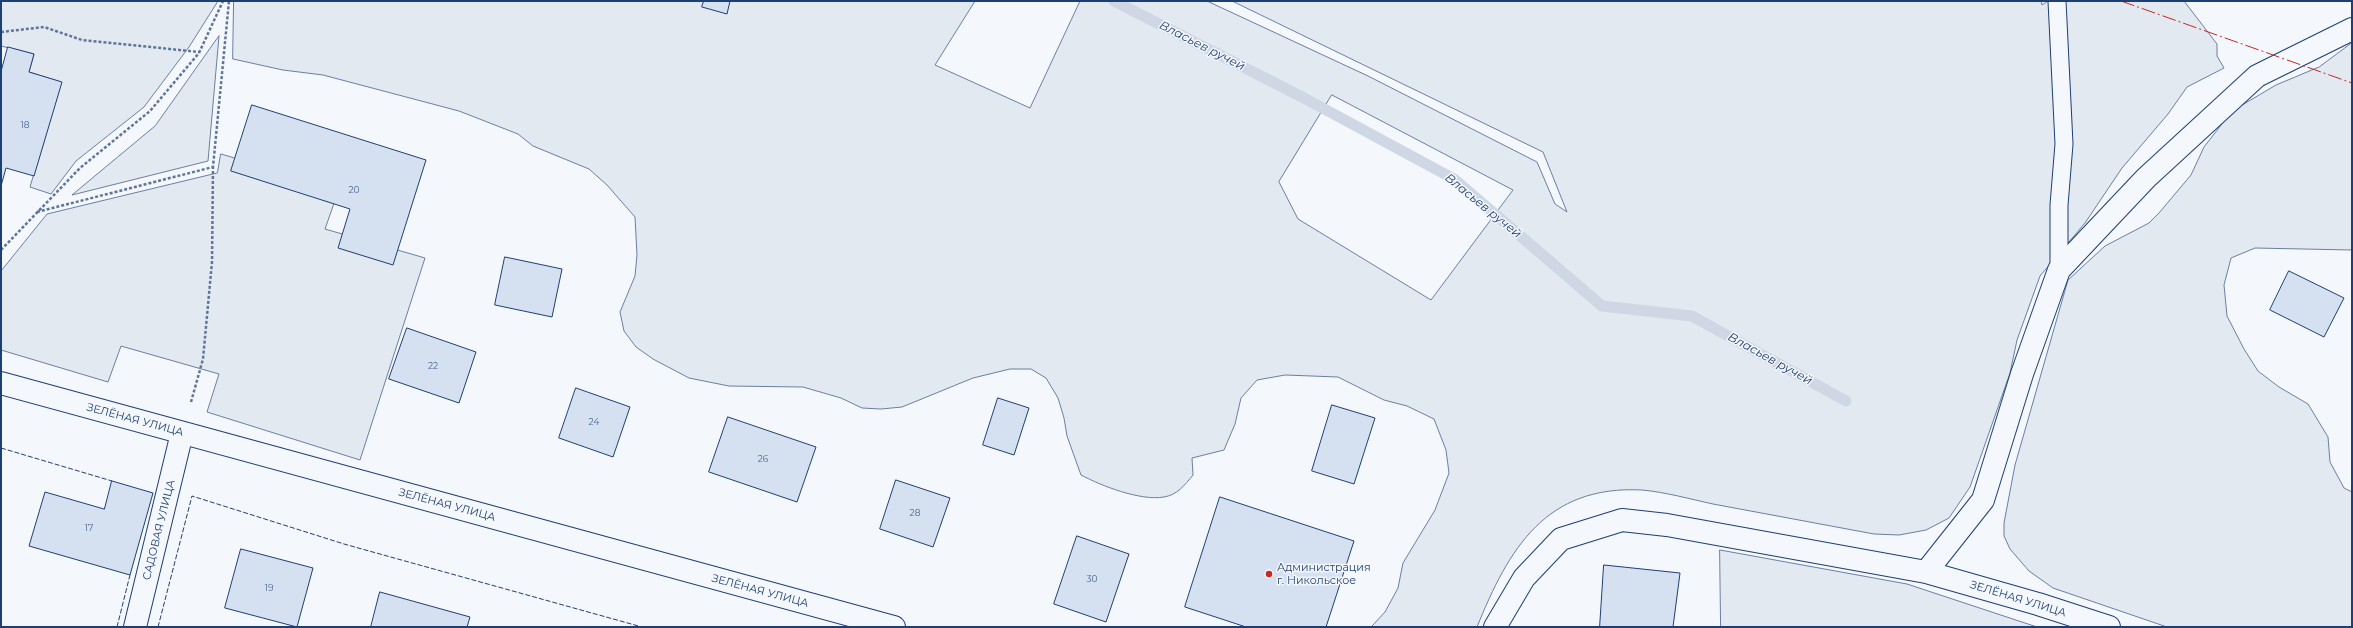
<!DOCTYPE html>
<html>
<head>
<meta charset="utf-8">
<style>
	body { margin:0 }
	#map { position:relative; width:2353px; height:628px; overflow:hidden; background:#f4f7fb; font-family:Montserrat,sans-serif }
	canvas { display:block }
	.frame { position:absolute; inset:0; border:2px solid #1d3f73; pointer-events:none }
</style>
</head>
<body>
<div id="map">
<canvas width="2353" height="628"></canvas>
<div class="frame"></div>
</div>
<script>
const ctx = document.querySelector('canvas').getContext('2d');
ctx.lineJoin = 'round';
function fillPath(path, color) { ctx.fillStyle = color; ctx.fill(path, 'evenodd'); }
function strokePath(path, color, width, dash) { ctx.strokeStyle = color; ctx.lineWidth = width; ctx.lineCap = dash ? 'butt' : 'round'; ctx.setLineDash(dash || []); ctx.stroke(path); }
function label(font, color, halo, rows, align = 'center') {
  ctx.font = font + ' Montserrat,sans-serif'; ctx.lineWidth = 3; ctx.setLineDash([]); ctx.textBaseline = 'middle'; ctx.strokeStyle = halo; ctx.fillStyle = color; for (const [text, x, y, turn = 0] of rows) {
    ctx.save(); ctx.translate(x, y); ctx.rotate((+turn || 0) * Math.PI / 180); ctx.textAlign = isNaN(turn) ? turn : align; if (halo) ctx.strokeText(text, 0, 0); ctx.fillText(text, 0, 0); ctx.restore();
  }
}
const green = new Path2D(`
	M1,1H218L189,47L144,107L76,161L51,194L30,187L61,82L29,72L34,54L1,46Z
	M234,1H975L935,65L1030,108L1080,1H1207L1368,76L1537,162L1555,204L1567,212L1543,152L1232,1H2041L2042,5L2048,1H2184L2217,44V56L2224,68L2187,87L2168,114L2122,168L2085,223L2040,276L2017,340L2010,373L1970,487L1949,518L1926,530L1899,535L1874,534C1820,524 1767,514 1713,504C1690,499 1665,492 1642,490C1546,485 1509,548 1477,627H1371L1385,612L1398,588L1403,563L1435,510L1449,473L1446,450L1434,419L1407,406L1384,400L1338,377L1285,375L1257,380L1241,398L1235,424L1224,450L1192,458L1193,475C1185,485 1177,495 1164,497C1140,501 1102,486 1081,475L1067,436L1064,418L1058,398L1046,378L1031,369H1010L973,378L902,407L881,409L862,408L841,398L803,387L729,386L689,378L653,359L636,347L624,331L620,312L635,276L637,255L635,217L607,185L589,169L533,146L518,134L459,111L323,75L283,70L233,59ZM1332,95L1513,190L1431,300L1298,219L1279,182Z
	M219,36L208,161L72,195L155,126Z
	M2352,43V250L2255,248L2231,258L2224,285L2227,316L2244,349L2258,371L2279,387L2308,404L2328,437L2330,462L2344,488L2352,492V627H2167L2053,588L2029,571L2010,549L2004,536V523L2015,465L2068,280L2105,246L2149,223L2159,213L2191,175L2204,147L2232,111L2276,85L2319,67Z
	M221,154L339,189L325,229L425,258L360,460L207,412L219,374L121,346L108,382L1,350V271L47,214L217,173Z
	M1720,550L1907,584L2037,627H1721Z`);
const stream = new Path2D(`
	M1114,1L1304,98L1454,179L1602,306L1692,316L1846,401`);
const building = new Path2D(`
	M704,1H730L727,14L702,7Z
	M8,47L34,54L29,72L62,82L34,176L6,168L1,186V72Z
	M252,105L426,160L393,265L338,248L350,209L231,171Z
	M505,257L562,269L552,317L495,305Z
	M2289,271L2344,298L2324,337L2270,310Z
	M407,328L476,352L459,403L389,379Z
	M576,388L630,407L613,457L559,438Z
	M998,398L1029,408L1014,455L983,445Z
	M1332,405L1375,418L1354,484L1312,471Z
	M728,417L816,447L797,502L709,472Z
	M896,480L950,498L933,547L880,529Z
	M112,481L153,493L130,575L29,546L45,492L104,509Z
	M1220,497L1354,541L1326,627H1246L1185,607Z
	M1077,536L1129,554L1106,622L1054,604Z
	M241,549L313,568L297,627L225,608Z
	M1604,565L1680,573L1673,627H1600Z
	M380,592L470,617L467,627H371Z`);
const path = new Path2D(`
	M1,32L44,27L82,40L199,52
	M37,212L213,167L229,1
	M1,250L80,168L150,111L199,53L223,1
	M191,402L203,359L212,262L213,167`);
const service = new Path2D(`
	M2057,1L2064,144L2059,205V270`);
const minor = new Path2D(`
	M1,383L894,627
	M1926,572L1983,500L2022,374L2059,270L2146,178L2257,76L2352,29
	M135,627L182,433
	M1495,627L1524,578L1561,539L1622,520L1667,525L1926,572L2038,604L2109,627`);
const fence = new Path2D(`
	M1,448L112,481
	M117,627L130,575
	M158,627L192,496L344,544L642,627`);
const power = new Path2D(`
	M2121,1L2352,83`);
const markers = [
	[1269,574,4,"#c62828"]
];
const numberNames = [
	["18",25,125],
	["20",354,190],
	["22",433,366],
	["24",594,422],
	["26",763,459],
	["28",915,513],
	["17",89,528],
	["30",1092,579],
	["19",269,588]
];
const streetNames = [
	["ЗЕЛЁНАЯ УЛИЦА",135,420,15],
	["ЗЕЛЁНАЯ УЛИЦА",447,505,15],
	["САДОВАЯ УЛИЦА",159,530,-76],
	["ЗЕЛЁНАЯ УЛИЦА",760,591,15],
	["ЗЕЛЁНАЯ УЛИЦА",2018,599,17]
];
const poiNames = [
	["Администрация",1277,568],
	["г. Никольское",1277,581]
];
const waterNames = [
	["Власьев ручей",1202,46,27],
	["Власьев ручей",1483,206,39],
	["Власьев ручей",1770,359,29]
];
fillPath(green, '#e3e9f0');
strokePath(green, '#687fa3', 1);
strokePath(stream, '#cfd7e4', 11);
fillPath(building, '#d5e0f0');
strokePath(building, '#1d3f73', 1);
strokePath(service, '#1d3f73', 19);
strokePath(minor, '#1d3f73', 24);
strokePath(path, '#5e769c', 2.5, [3, 2]);
strokePath(service, '#f4f7fb', 17);
strokePath(minor, '#f4f7fb', 22);
strokePath(fence, '#1d3f73', 1, [5, 2]);
strokePath(power, '#c62828', 1, [14, 3, 2, 3]);
for (const [x, y, r, color] of markers) { const dot = new Path2D(); dot.arc(x, y, r, 0, 2 * Math.PI); ctx.fillStyle = color; ctx.fill(dot); strokePath(dot, '#f4f7fb', 1.5); }
label('9px', '#4b6792', null, numberNames);
label('11px', '#1d3f73', '#f4f7fb', streetNames);
label('11px', '#1d3f73', '#f4f7fb', poiNames, 'left');
label('italic 12px', '#1d3f73', '#f4f7fb', waterNames);
</script>
</body>
</html>
